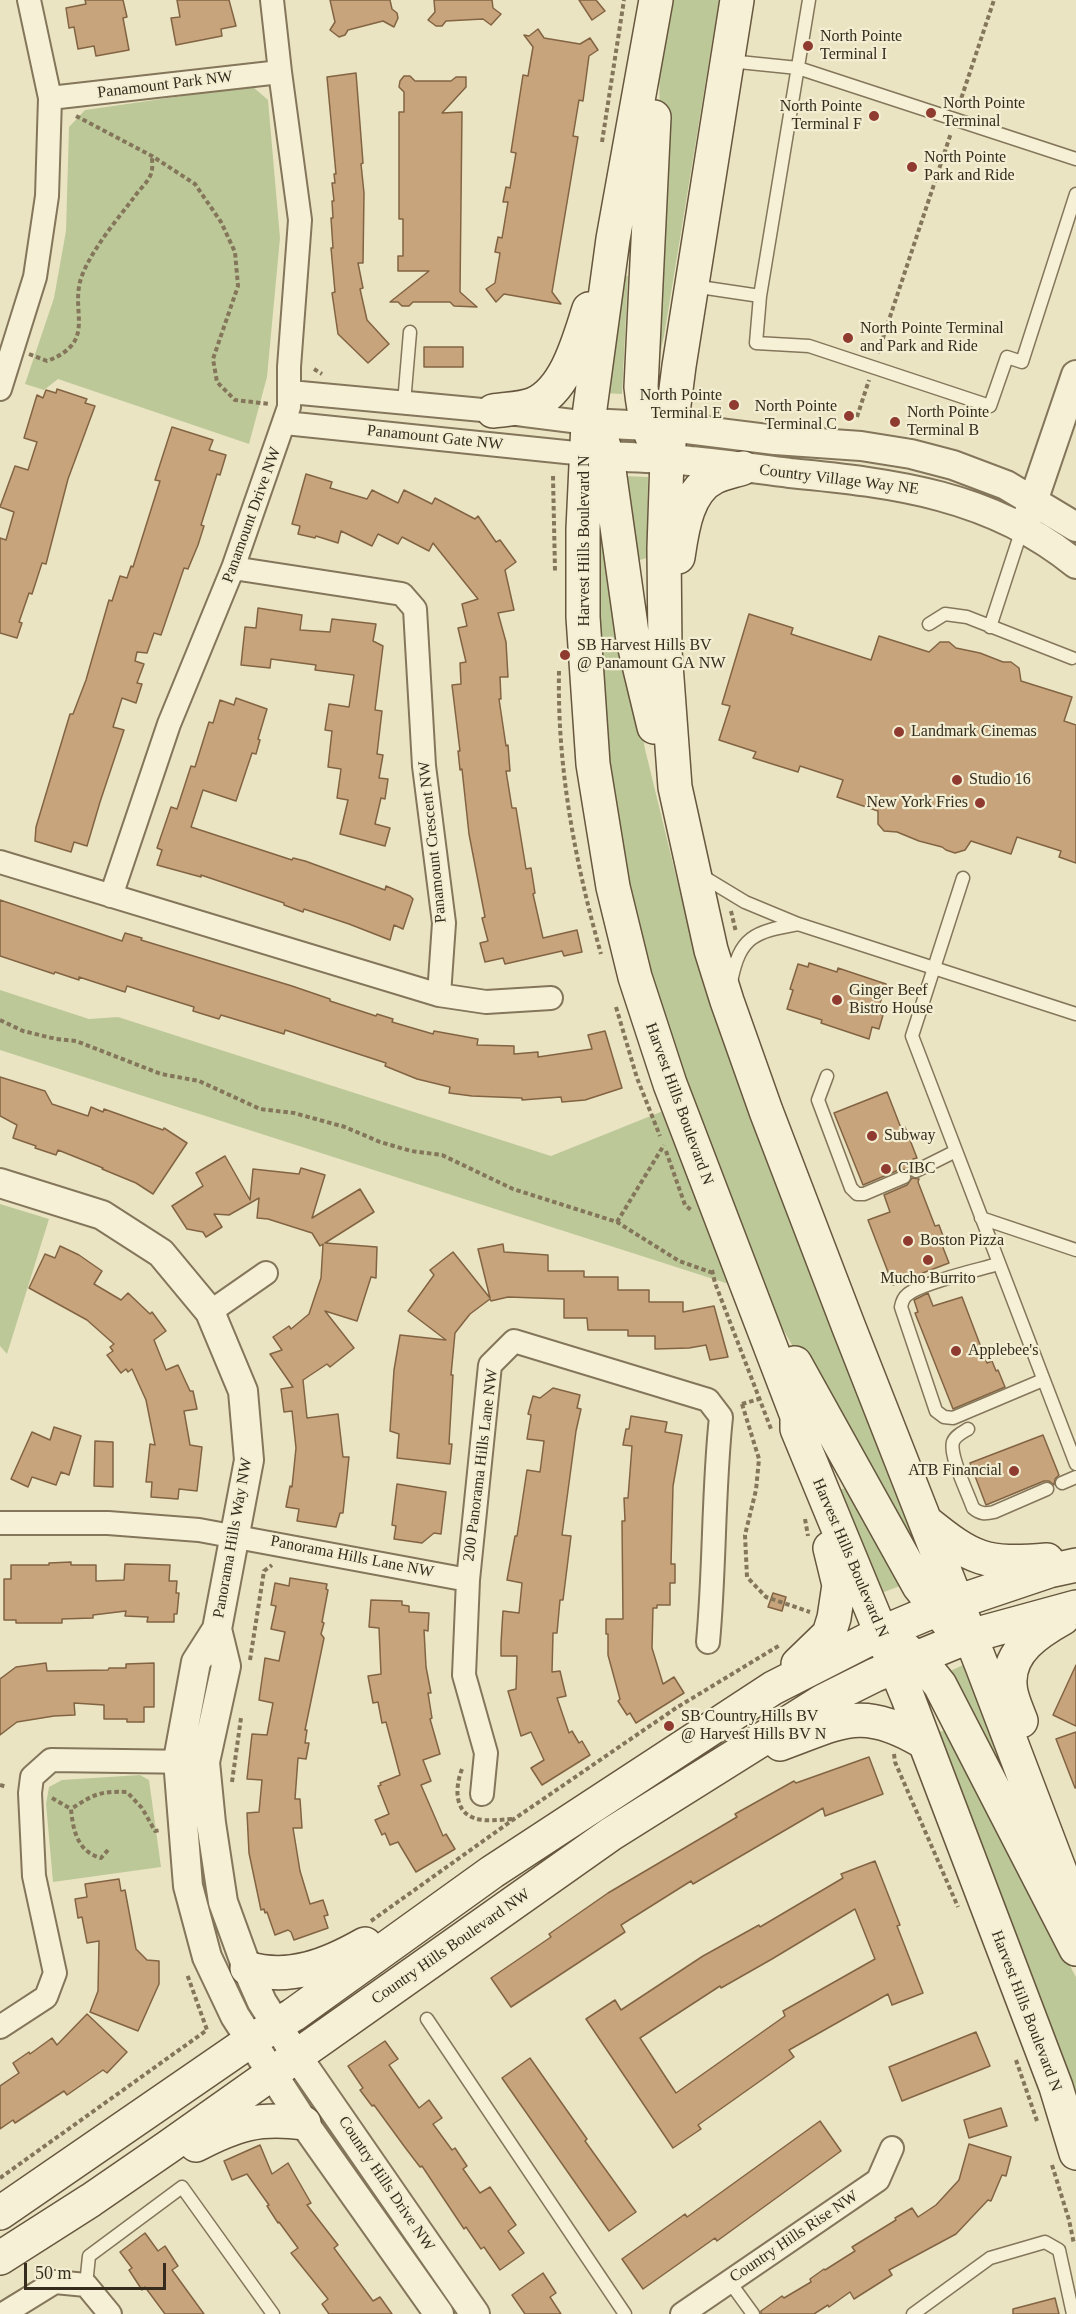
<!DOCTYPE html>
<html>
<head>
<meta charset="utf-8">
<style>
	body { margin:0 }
	#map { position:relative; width:1076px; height:2314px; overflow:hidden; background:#ebe4c3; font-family:Georgia,serif }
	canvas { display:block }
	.scale { position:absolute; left:24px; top:2263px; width:142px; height:27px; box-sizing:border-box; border:3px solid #352c1e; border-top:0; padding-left:8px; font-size:18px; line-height:21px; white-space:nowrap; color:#352c1e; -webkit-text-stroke:4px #f3eed2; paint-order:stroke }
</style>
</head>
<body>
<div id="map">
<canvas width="1076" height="2314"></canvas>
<div class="scale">50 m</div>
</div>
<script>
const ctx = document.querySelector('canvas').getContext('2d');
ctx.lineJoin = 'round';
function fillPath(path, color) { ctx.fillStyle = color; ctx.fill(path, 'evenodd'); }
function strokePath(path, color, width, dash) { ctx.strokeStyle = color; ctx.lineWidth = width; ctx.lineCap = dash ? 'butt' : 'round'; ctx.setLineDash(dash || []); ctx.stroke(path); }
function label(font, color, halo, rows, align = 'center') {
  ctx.font = font + ' Georgia,serif'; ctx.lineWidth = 4.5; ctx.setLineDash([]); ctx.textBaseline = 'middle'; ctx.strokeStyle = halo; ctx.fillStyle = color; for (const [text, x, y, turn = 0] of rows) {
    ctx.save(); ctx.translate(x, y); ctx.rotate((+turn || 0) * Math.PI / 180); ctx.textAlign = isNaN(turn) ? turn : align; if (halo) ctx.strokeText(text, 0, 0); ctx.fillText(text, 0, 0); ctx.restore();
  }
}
const green = new Path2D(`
	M665,0H719L664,336L655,377L660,142L659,56Z
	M252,86L268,100L280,238L267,377L249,444L58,379L44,390L25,384L54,298L66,231L69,127L85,110Z
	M619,275L628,276L622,394L601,393Z
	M625,476L648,477L647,558L636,561Z
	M602,502L645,749L685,913L788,1207L916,1538L909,1544L754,1280L639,963L612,827L590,614Z
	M0,990L89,1019L118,1017L551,1156L668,1109L732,1285L0,1050Z
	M0,1204L49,1219L7,1354L0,1346Z
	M846,1488L900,1586L876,1595L838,1490Z
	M965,1664L1014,1787L1009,1790L948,1672Z
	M950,1729L1042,1914L1076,1977V2115L935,1733Z
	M140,1775L149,1780L161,1867L53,1882L46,1804L49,1787L62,1780Z`);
const building = new Path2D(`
	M85,0H123L127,17L123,18L129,50L96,56L94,46L78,49L74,27L69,28L66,8L86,4Z
	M177,0H229L236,26L221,29L222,36L176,45L171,18L180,17Z
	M330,0H390L392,9L397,13L398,18L394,27L383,21L348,30L345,35L339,37L330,30L335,22Z
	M434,0H492L493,8L501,14L491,25L483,19L446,21L442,26H436L428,20L435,12Z
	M579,0H596L605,11L592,20Z
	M538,29L544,38L580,44L590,38L598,50L589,56L583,101L579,100L573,136L578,137L552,292L561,304L504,294L496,302L486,289L495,283L500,253L495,252L498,237L502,238L508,202H503L506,187L510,188L516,153L511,152L523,75L528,76L533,47L524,35L529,36Z
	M356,73L363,163L361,164L364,193L363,263H358L363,288L360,289L367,320L389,344L368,363L338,334L332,293L335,292L331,248H333L331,218H333L332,201H334L332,183H335L334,174H336L327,77Z
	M404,76H410L415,81H451L456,77H466V87L442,113L462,112L460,292L477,307L454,306L450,302H413L409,306H402L398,302H390L429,271H398V256H403V219H399V112H404V92L399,87L400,81Z
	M424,347H463V367H424Z
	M57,389L87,399L85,403L95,406L68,479L46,564L42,563L32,594L29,593L19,622L22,623L17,638L0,633V538L6,540L14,512L0,507L15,466L28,470L37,442L24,438L37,395L43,398L46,390L56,393Z
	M172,427L213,440L209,450L226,455L220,475L217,474L201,525L204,526L198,545L188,569L184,568L161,635L154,633L147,653L137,652L135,661L144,664L137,683L142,684L136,703L122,698L113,727L124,730L100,802L87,846L74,842L71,852L35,841L36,827L70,714H73L86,680L109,600L112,601L120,576L127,578L131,566L133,567L160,481L155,480Z
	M306,474L332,482L330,488L367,499L372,490L398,503L404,490L432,504L435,498L475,519L478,516L496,542L500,540L516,562L505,570L514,610L498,613L506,642L508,677H500L501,699H499L506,746L508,745L510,771H506L512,808H516L526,869L531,868L535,893L533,894L543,938L577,930L582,952L564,956L562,951L505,964L503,958L485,962L480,943L488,941L482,918L485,917L469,834L462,769L460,770L458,751H460L452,685L461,684L460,663L466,662L458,628L467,626L462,604L478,599L433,543L429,551L402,537L398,544L378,534L372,546L341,531L338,543L316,536L315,538L298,534L300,526L292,524Z
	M258,608L302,615L300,630L330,632L332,619L376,624L373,641L383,646L375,710L382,711L377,754L383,755L379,778L388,779L385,799L381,798L375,824L390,828L385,846L340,834L348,800L337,798L341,769L328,767L332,731L325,730L329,704L349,707L354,675L315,670L316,665L271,659L270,668L241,665L245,627L256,628Z
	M749,614L793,628L791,634L871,660L879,636L929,652L940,642H949L956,648L980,653L1003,662H1011L1019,668L1021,681L1072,697L1064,721L1076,725V863L1059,857L1061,851L1017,837L1011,854L971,841L965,850L955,853L946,850L942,847L919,841L897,832L884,831L878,824V811L837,797L843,780L800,766L798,772L753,758L756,752L719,740L730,706L722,704Z
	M236,698L267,709L258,739L260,740L256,754L252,753L236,801L203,790L191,827L292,860L293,858L305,861L385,890L386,886L410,896L413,899L403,929L394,925L390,940L349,924L304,909L303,912L284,905V903L201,875V877L157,865L162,850L157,848L171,807L177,809L191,766L195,767L209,722L213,723L220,700L234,705Z
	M0,900L122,941L125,933L142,938L141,940L292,986L330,999V1001L376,1016L377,1014L393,1019L392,1022L433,1034L434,1031L478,1039L477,1045L514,1046V1054L538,1052V1057L592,1049L588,1035L605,1031L622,1088L585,1100L562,1102L561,1097L522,1100V1098L472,1096L449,1093L450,1087L417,1079L385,1066L386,1063L285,1030L284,1034L221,1015L219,1019L193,1011L194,1007L127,986L125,992L79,977V980L55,972L54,974L0,956Z
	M809,963L837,972L838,968L886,984L877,1013L883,1015L879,1029L872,1027L869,1039L821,1023L822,1020L787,1009L793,990L790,989L798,964L808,967Z
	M0,1077L45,1091L52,1104L88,1116L91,1107L103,1112L104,1109L163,1130L164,1128L187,1143L153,1194L136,1183L102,1169L103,1168L58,1150L56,1155L35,1148L36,1146L13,1138L17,1125L0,1116Z
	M887,1092L901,1128L905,1127L917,1158L913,1159L915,1162L908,1170L901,1169L863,1185L834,1113Z
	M225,1156L250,1200L253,1169L299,1174L301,1168L325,1175L312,1218L360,1189L374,1212L325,1243L377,1247L376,1278L371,1277L357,1321L325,1311L354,1348L330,1367L327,1364L303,1380L307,1418L338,1414L343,1457H349L343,1513H340L336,1527L297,1521L299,1509L286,1507L290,1486L292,1487L296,1448L292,1411L284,1412L281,1389L293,1387L270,1354L282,1350L273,1337L289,1326L291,1329L309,1314L321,1278L323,1244L320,1246L312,1233L268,1219L257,1218L259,1198L229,1215L214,1214L222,1227L206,1237L203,1232L187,1229L172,1206L203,1186L196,1173Z
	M912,1178L919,1179L918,1182L935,1226L939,1225L946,1244L942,1245L949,1263L920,1274L922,1278L908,1285L906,1280L893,1285L868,1220L890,1212L884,1195L907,1185Z
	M503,1244L504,1252L548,1255V1271H584V1277H618V1290H649V1302H683V1312L714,1306L728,1357L710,1360L706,1345L689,1348L655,1349V1336H628V1330H588L587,1318H564V1299L508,1297L491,1301L490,1299L470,1314L455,1333L451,1375H453L449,1444H452L450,1464L397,1458L399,1434L390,1431L394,1370L400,1335L446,1340L408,1311L434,1275L430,1270L453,1252L490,1298L478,1249Z
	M60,1246L79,1255L102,1271L94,1284L121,1300L128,1293L150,1314L152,1312L166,1331L154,1340L166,1370L178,1365L190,1391H193L197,1409L184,1411L190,1445L202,1447L197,1491L179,1489L178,1499L151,1497L152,1482H146L150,1444L155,1445L146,1400L132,1369L128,1372L126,1369L121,1373L107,1355L113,1351L110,1347L114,1344L87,1320L29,1288L45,1254L55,1258Z
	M928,1293L933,1306L962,1297L987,1363L992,1361L996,1371L998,1370L1005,1387L953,1409L915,1313L918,1312L914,1300Z
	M553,1388L580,1395L577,1408L581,1409L576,1431L562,1535L571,1536L563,1600H560L557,1633H553L552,1672L560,1671L566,1696L557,1698L569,1733L572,1731L579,1743L582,1741L590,1755L542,1785L531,1768L544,1760L531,1732L521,1736L508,1691L516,1689L517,1656H501V1643L503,1611L519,1613L522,1583L507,1580L515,1536H517L527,1470L540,1472L544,1441L527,1439L531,1415L528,1414L533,1396L540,1398Z
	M631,1416L667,1422L665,1432L682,1435L673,1486L671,1564H675V1583H670V1605H657V1608H653L652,1648L663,1684L674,1677L684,1693L636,1723L630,1713L627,1715L618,1701L620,1699L608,1655V1634H606V1619H623L622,1521H625L624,1498H628L632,1446L623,1445L626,1429H629Z
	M54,1427L81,1436L69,1475L61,1472L56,1485L32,1477L28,1487L11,1479L32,1432L50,1440Z
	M1043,1435L1059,1475L1055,1479L1054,1485L1049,1481H1044L986,1505L970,1463Z
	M95,1441L113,1442V1487L94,1486Z
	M397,1484L446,1492L441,1534L434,1533L422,1543L394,1539L396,1526L392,1525Z
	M71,1562V1565H96V1581L124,1580L125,1564L170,1565L169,1581H177L176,1593H179L177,1614H174V1622H147L148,1617L125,1616L126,1611L93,1615V1618L62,1619V1623H16V1620H4V1579H11V1565H49V1563Z
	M290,1578L327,1584L326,1589L328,1590L322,1622L324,1623L321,1634L324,1638L305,1730H307L305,1743H309L306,1759L298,1758L295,1799H300L302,1828H293L300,1871L310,1904L323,1900L328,1915L324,1916L328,1928L294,1940L291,1932L288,1930L275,1935L267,1912L265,1913L264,1909L261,1910L249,1853L247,1813L259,1812L262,1780L247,1779L252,1734L267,1735L273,1703L259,1700L265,1658L279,1661L285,1632L271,1629L276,1606L271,1605L275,1583L289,1586Z
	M773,1593L786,1597L782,1611L768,1607Z
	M371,1600L402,1601V1605L409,1606V1612L429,1613L428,1631L424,1630L426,1667L431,1693H428L432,1718L430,1719L440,1754L423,1760L431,1781L421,1785L443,1836L446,1834L455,1849L416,1872L398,1842L390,1845L385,1833L382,1835L375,1820L389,1814L378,1786L381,1785L380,1783L400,1775L386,1722L382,1723L378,1702L373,1703L368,1676L381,1674L379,1628L369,1627Z
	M46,1663L47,1671L108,1670L109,1668H126V1664L154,1663V1707H144V1722H127V1719H104V1705L74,1703L75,1715L54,1716L17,1722L0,1735V1679L16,1667Z
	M1076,1665V1726L1053,1715Z
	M1076,1732V1788H1075L1056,1739Z
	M869,1757L883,1794L825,1816L823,1808L693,1884L691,1881L621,1925L625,1932L511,2007L491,1978L551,1937L549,1934L608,1893L737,1817L735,1814L794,1781L796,1783Z
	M875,1861L900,1925L897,1926L923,1993L892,2005L888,1994L789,2050L794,2057L698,2125L701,2129L673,2148L586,2019L615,2000L621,2010L703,1956L759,1925L760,1927L843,1878L841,1874ZM855,1909L875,1959L783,2011L785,2016L676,2093L640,2038L720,1986L721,1988L772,1959Z
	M119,1879L121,1891L125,1890L136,1949L147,1960L159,1961V1984L138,2031L90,2012L98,1991L99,1941L87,1943L82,1917L78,1918L75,1899L87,1897L85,1884Z
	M87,2014L127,2052L107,2073L103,2070L67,2095L64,2091L15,2123L13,2120L0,2129V2086L19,2073L13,2063L29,2052L30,2054L52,2038L57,2045Z
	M976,2032L990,2066L902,2101L889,2067Z
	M385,2041L398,2059L389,2065L419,2108L429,2100L442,2118L433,2124L452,2150L455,2148L467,2166L463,2169L480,2193L490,2187L516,2225L508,2231L524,2253L500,2270L484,2247L481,2249L466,2227L464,2229L422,2166L420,2167L404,2146L374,2105L372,2106L360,2090L363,2088L348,2066Z
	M530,2058L587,2139L585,2141L636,2212L609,2231L502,2078Z
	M1001,2108L1007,2126L969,2138L964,2120Z
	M820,2121L841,2151L717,2241L715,2238L643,2289L622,2259L685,2214L687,2217Z
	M969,2144L1011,2157L1006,2176L1002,2175L991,2201L988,2200L956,2234L889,2270L892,2275L854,2299L850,2292L829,2307L828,2305L814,2314H761V2311L782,2296L784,2298L811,2282L810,2279L824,2269L825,2270L855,2251L852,2247L896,2220L895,2218L912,2208L918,2217L936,2205L959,2180Z
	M260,2145L272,2174L288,2163L311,2203L307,2205L338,2245L334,2248L373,2301L380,2297L392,2314H329L322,2304L328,2299L291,2253L298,2248L279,2222L278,2223L267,2206L269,2205L247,2174L232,2180L224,2161Z
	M145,2233L158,2251L165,2246L178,2266L172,2270L204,2314H165L145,2287L142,2290L129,2270L132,2268L120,2252Z
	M543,2273L556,2293L550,2297L561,2314H525L512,2295Z
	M1055,2298L1059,2314H1013V2309Z`);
const path = new Path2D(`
	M959,105L994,0
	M76,116L152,156L195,184L221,222L235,252L238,286L213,359L217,382L235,400L270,404
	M602,142L624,0
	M878,353L951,133
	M29,354L47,361C100,341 67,310 83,273C95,245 117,220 135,196C139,190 148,182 151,174C153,169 152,161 152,156
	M314,369L322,374
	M857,417L869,380
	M553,476L555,571
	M559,671C557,767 575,862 601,954
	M731,911L736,932
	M616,1007L637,1078L660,1136
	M0,1020L23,1031L56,1039L76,1041L161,1074L199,1081L260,1109L294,1113L345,1127L380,1142L411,1151L442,1155L513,1189L617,1222L679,1261L713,1273
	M666,1151L685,1205L691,1210
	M617,1222L664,1145
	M712,1270L715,1283L771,1429
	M742,1404L759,1459L756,1490L745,1535L747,1577L766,1597L810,1612
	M742,1404L759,1399
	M805,1519L808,1536
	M250,1660L264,1571L272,1565
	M894,1754L895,1762L958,1907
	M462,1769C454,1790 454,1817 483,1820C493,1821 508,1819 514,1819
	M232,1782L241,1718
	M0,1785L7,1787
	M52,1798L71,1809
	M108,1850L101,1858C78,1852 73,1831 71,1809C94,1794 100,1791 127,1792L142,1808L155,1831L161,1830
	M371,1921L514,1819L676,1708L780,1645
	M1016,2060L1037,2121
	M1052,2165L1069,2220L1074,2244
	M0,2178L207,2030L187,1974`);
const service = new Path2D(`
	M809,0L760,296L756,343L809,346L990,406L1007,357L1022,362L1076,194
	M729,61L798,68L1076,159
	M693,286L760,296
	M404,403L410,332
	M929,624L945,614L967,617L1072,658
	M990,627L1022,529
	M702,876L745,902L798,924L1076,1014
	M963,878L912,1036L1076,1464
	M731,982C740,936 754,932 798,924
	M827,1076L818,1100L851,1188L857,1194H864L904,1177
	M916,1171L956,1151
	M981,1218L1076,1250
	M998,1264C978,1270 920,1283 907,1295C903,1298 902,1302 901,1307L936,1411L944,1417L953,1418L1043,1380
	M968,1429C963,1432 955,1436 953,1442C949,1456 968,1493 973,1508C980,1514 985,1514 994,1512L1047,1489
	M1062,1483L1076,1477
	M427,2019L625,2314
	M729,2281L753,2314
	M86,2285L89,2256L182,2187L273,2314
	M913,2314L990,2258L1045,2242L1059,2250L1073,2314`);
const minor = new Path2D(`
	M50,98L280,72
	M0,389L35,277L47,196L50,98L29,0
	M290,392L493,411L588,423
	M285,423L585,454
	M233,568L402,594L415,609L424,766L444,923L439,995
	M0,862L439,995L486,1002L551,998
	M111,896L169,724L233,568L289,407V367L300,220L280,72L272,0
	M210,1312L266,1273
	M0,1523H108L199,1530L468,1580
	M482,1794L486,1753L464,1675L468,1580L490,1365L514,1341L708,1400L721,1417C713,1492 715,1567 708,1642
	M0,2027L46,1997L55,1973L34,1876L30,1793L32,1777L51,1760L195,1762
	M3,2314L55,2282L86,2285L110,2314
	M682,2314L878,2180L892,2148`);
const tertiary = new Path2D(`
	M588,423L671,427L775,440L861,446L911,454L953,465L1006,485L1076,527
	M586,454C621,458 656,457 690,461C724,464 757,469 790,473C894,483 992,495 1076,564
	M1028,516L1076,375
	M0,1183L102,1215L161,1253L210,1312L243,1391L249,1460L217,1629L196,1662L178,1760L188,1886L207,1957L235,2016L304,2123L439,2314
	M217,1629L226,1666L205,1762L211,1823L223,1902L247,1968L262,2002L296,2055L475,2314`);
const secondary = new Path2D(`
	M656,0L613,239L588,423L583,529V617L593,764L613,887L635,977L670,1084L797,1416V1429L908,1698L1056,2087L1076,2153
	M737,0L679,366L667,459L664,548L665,651L675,787L711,950L727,1001L766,1111L848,1325L982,1666L1076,1913
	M654,117L641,387C644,415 648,439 667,459
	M493,411C505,409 523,409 534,404C567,389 579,339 589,309
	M588,423L600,434L607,456L633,640L654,727
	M678,557C682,530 687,490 715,477C724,473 734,471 743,468
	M795,1363L919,1586L950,1625
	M925,1521C973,1560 985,1565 1047,1560
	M901,1645L928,1670L940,1685L1076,1949
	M798,1664L829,1634L834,1618L839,1585L830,1548
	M1021,1721C1017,1710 1010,1696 1010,1684C1008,1651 1038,1632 1063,1618
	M780,1744C841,1722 861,1705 922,1741
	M247,1968C289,1981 328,1965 365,1944
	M196,2145C236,2124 259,2117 304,2123
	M0,2213L250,2041L293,2015L492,1872L773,1688L881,1633L945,1606L1049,1571L1076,1565
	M0,2258L91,2200L168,2147L611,1834L823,1701L875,1675L970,1636L1076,1607`);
const markers = [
	[808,46,6,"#8f3b2f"],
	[931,113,6,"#8f3b2f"],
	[874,116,6,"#8f3b2f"],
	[912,167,6,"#8f3b2f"],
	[848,338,6,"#8f3b2f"],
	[734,405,6,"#8f3b2f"],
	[849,416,6,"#8f3b2f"],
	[895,422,6,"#8f3b2f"],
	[565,655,6,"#8f3b2f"],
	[899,732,6,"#8f3b2f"],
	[957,780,6,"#8f3b2f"],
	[980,803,6,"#8f3b2f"],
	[837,1000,6,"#8f3b2f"],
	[872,1136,6,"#8f3b2f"],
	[886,1169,6,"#8f3b2f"],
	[908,1241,6,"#8f3b2f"],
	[928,1260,6,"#8f3b2f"],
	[956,1351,6,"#8f3b2f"],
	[1014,1471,6,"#8f3b2f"],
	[669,1726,6,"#8f3b2f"]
];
const poiNames = [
	["North Pointe",820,37],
	["Terminal I",820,55],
	["North Pointe",943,104],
	["Terminal",943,122],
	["North Pointe",862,107,"right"],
	["Terminal F",862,125,"right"],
	["North Pointe",924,158],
	["Park and Ride",924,176],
	["North Pointe Terminal",860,329],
	["and Park and Ride",860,347],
	["North Pointe",722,396,"right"],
	["Terminal E",722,414,"right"],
	["North Pointe",837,407,"right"],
	["Terminal C",837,425,"right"],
	["North Pointe",907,413],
	["Terminal B",907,431],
	["SB Harvest Hills BV",577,646],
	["@ Panamount GA NW",577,664],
	["Landmark Cinemas",911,732],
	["Studio 16",969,780],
	["New York Fries",968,803,"right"],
	["Ginger Beef",849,991],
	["Bistro House",849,1009],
	["Subway",884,1136],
	["CIBC",898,1169],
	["Boston Pizza",920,1241],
	["Mucho Burrito",928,1279,"center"],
	["Applebee's",968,1351],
	["ATB Financial",1002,1471,"right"],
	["SB Country Hills BV",681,1717],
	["@ Harvest Hills BV N",681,1735]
];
const streetNames = [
	["Panamount Park NW",165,85,-7],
	["Panamount Gate NW",435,438,6],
	["Country Village Way NE",839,480,7],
	["Panamount Drive NW",252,515,-70],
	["Harvest Hills Boulevard N",585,541,-90],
	["Panamount Crescent NW",433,842,-96],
	["Harvest Hills Boulevard N",679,1104,70],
	["200 Panorama Hills Lane NW",481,1465,-83],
	["Panorama Hills Way NW",233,1538,-80],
	["Panorama Hills Lane NW",352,1557,11],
	["Harvest Hills Boulevard N",850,1558,67],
	["Country Hills Boulevard NW",451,1947,-35],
	["Harvest Hills Boulevard N",1026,2011,69],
	["Country Hills Drive NW",386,2184,56],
	["Country Hills Rise NW",794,2237,-34]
];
fillPath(green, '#bdc898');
fillPath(building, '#c7a47c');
strokePath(building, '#826443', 1.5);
strokePath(service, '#84765b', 15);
strokePath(minor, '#84765b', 26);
strokePath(tertiary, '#84765b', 32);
strokePath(secondary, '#66573e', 36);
strokePath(path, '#84765b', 4, [4.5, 3]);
strokePath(service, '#f6f1d6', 12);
strokePath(minor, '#f6f1d6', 22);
strokePath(tertiary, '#f6f1d6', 28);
strokePath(secondary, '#f6f1d6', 33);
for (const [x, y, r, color] of markers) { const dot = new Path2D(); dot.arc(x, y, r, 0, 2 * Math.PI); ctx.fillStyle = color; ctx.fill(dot); strokePath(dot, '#f3eed2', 2); }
label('16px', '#352c1e', '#f3eed2', poiNames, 'left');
label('16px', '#352c1e', '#f3eed2', streetNames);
</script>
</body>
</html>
